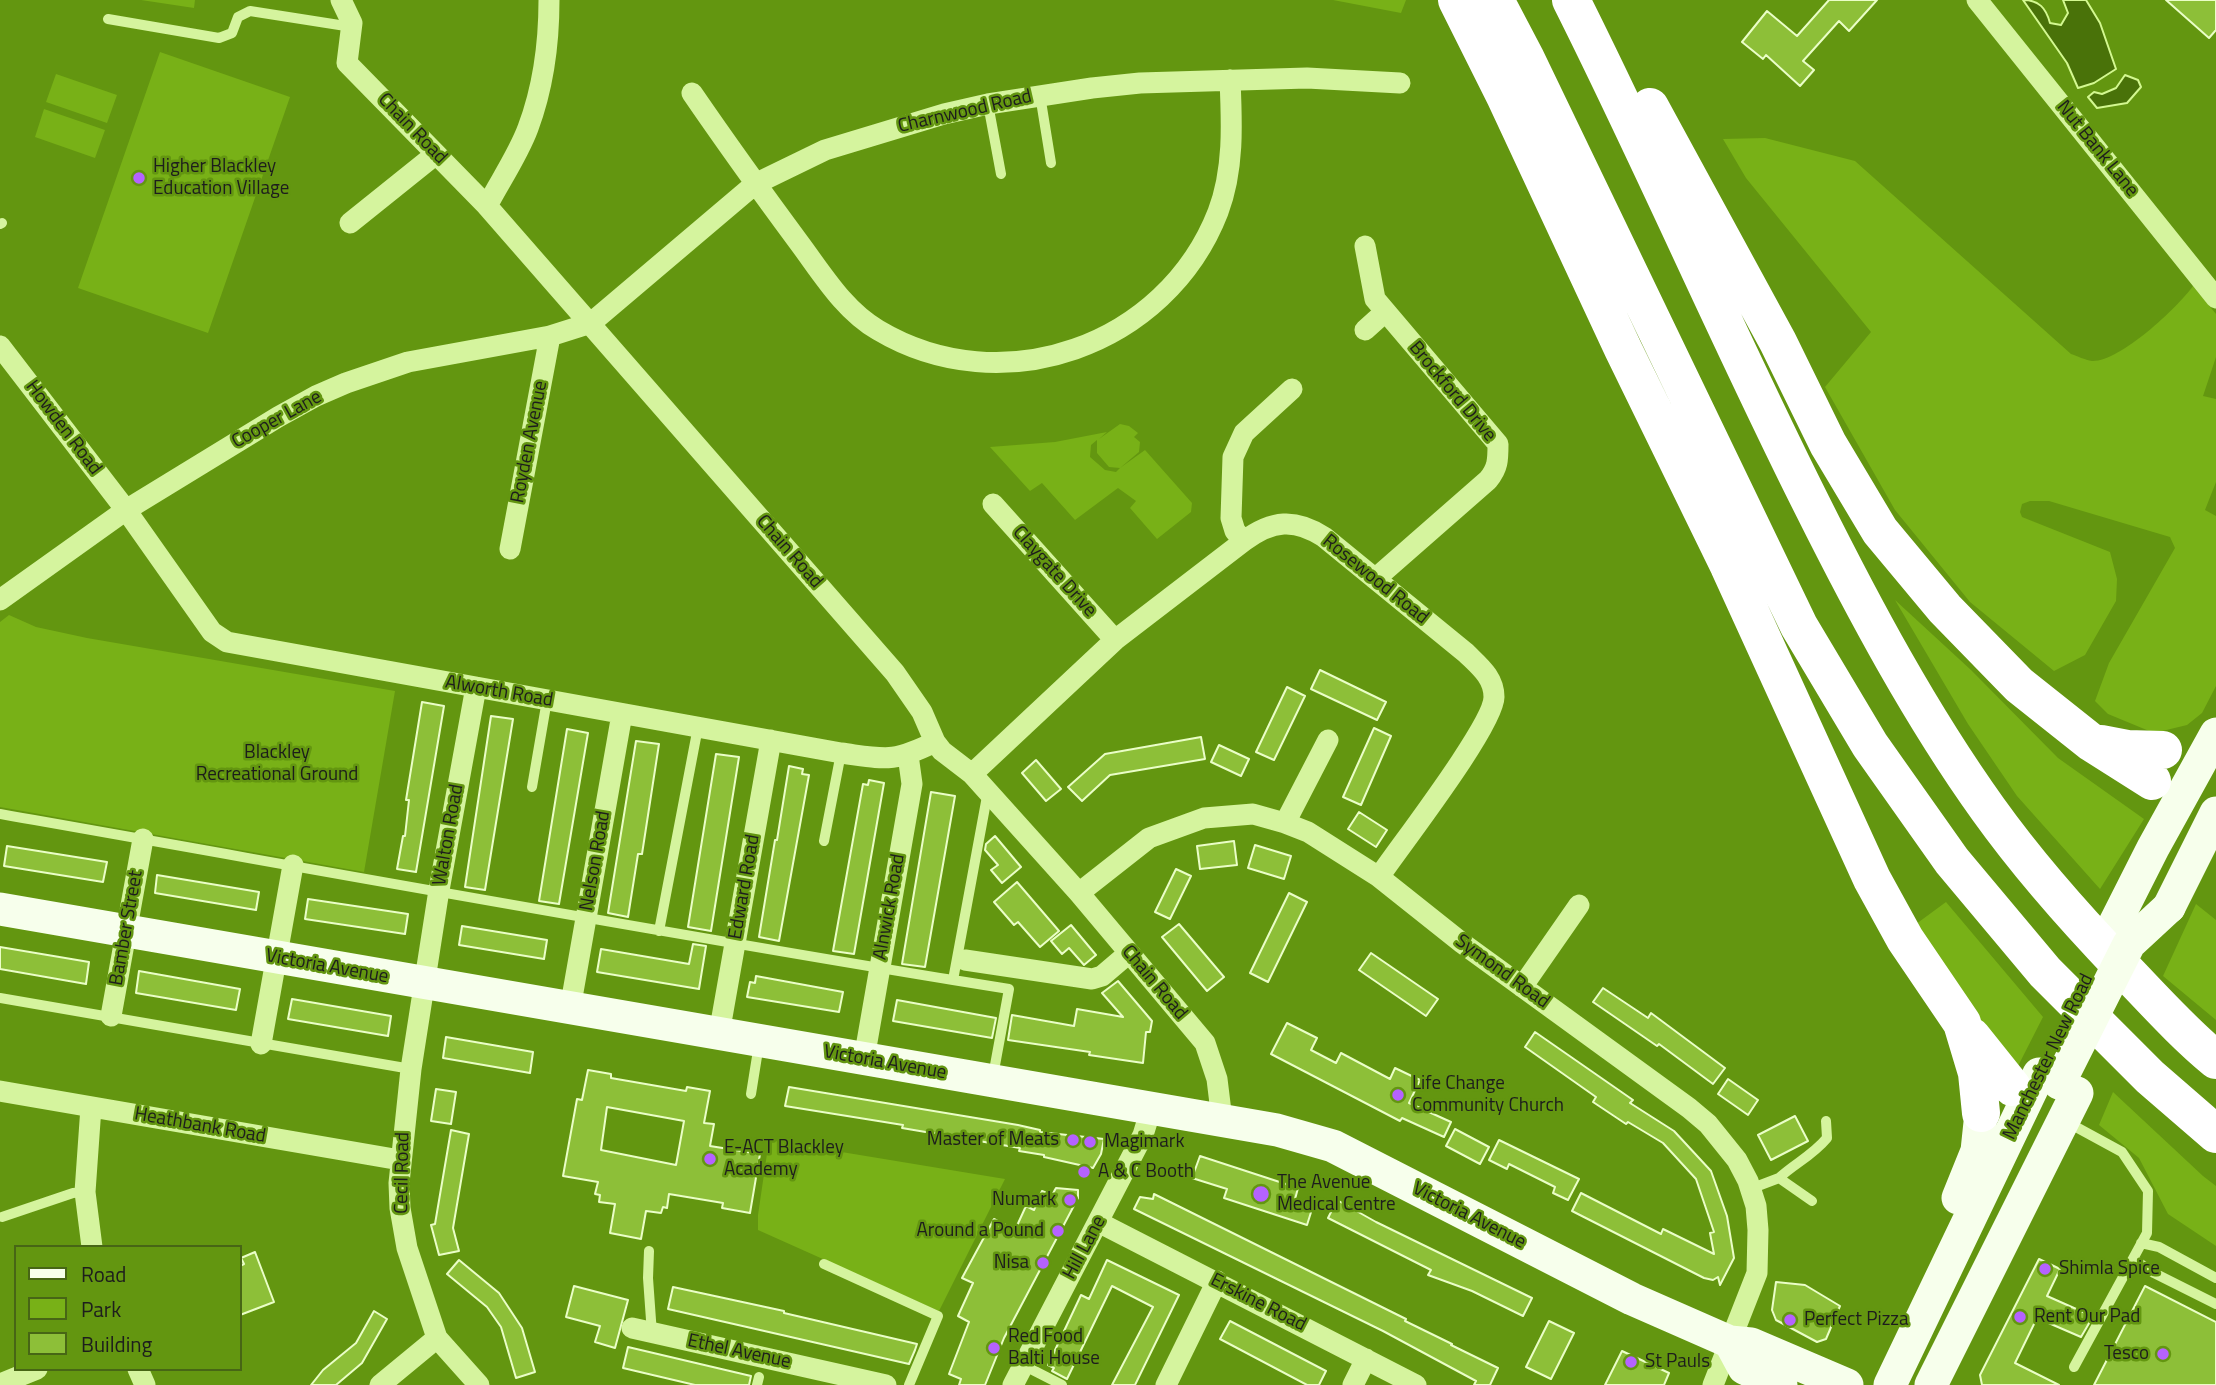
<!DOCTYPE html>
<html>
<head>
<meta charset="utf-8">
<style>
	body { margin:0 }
	#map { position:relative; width:2216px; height:1385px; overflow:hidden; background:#639610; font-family:"Titillium Web",sans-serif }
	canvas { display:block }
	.legend { position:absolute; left:14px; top:1245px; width:228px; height:126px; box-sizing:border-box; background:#639610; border:2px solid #476615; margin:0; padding:9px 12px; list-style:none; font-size:21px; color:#1d1d1d }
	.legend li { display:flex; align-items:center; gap:14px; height:35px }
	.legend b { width:35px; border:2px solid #476615 }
</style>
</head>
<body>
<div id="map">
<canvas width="2216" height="1385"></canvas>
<ul class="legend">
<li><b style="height:9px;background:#f7ffec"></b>Road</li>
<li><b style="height:19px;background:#78b117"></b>Park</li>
<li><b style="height:19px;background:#8dbf38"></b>Building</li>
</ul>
</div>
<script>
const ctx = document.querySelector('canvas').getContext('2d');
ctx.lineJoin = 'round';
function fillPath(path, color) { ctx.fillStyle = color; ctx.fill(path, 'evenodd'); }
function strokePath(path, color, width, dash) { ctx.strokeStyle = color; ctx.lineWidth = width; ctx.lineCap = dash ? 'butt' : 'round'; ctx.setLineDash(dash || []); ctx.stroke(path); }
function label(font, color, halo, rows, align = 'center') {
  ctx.font = font + ' "Titillium Web",sans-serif'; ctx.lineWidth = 5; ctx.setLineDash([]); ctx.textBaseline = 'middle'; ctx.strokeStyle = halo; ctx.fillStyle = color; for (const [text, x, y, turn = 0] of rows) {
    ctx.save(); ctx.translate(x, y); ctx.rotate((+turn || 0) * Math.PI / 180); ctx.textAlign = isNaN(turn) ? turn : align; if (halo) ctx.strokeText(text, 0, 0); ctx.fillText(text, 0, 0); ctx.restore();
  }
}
const green = new Path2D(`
	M141,0H195L194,8Z
	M1333,0H1406L1401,13Z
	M160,52L290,97L208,333L78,288Z
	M56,74L117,95L107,123L46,102Z
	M44,109L105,130L95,158L35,137Z
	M1765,138L1855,161L2071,354C2077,356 2085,360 2092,361C2120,362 2177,308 2193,286L2216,314V357L2203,396L2216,399V482L2205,510L2216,516V686L2202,713L2187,725L2154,733L2108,714L2095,701L2109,663L2175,548L2170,537L2049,501H2030L2022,504L2020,512L2022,517L2110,552L2117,579L2116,601L2085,655L2054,671L1970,602L1895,510L1825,387L1871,332L1746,178L1723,139Z
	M1120,424L1129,426L1138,433L1134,437L1140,442L1139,452L1120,468L1145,450L1192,503L1191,512L1157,539L1130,508L1136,501L1118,488L1075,520L1042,483L1030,491L990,447L1055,442L1107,432L1099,439ZM1097,440V453L1109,467L1120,468L1116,472L1105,470L1090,457L1091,445Z
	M1895,600L1971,670L2058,758L2144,819L2100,889L2017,796L1968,724Z
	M9,615L36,627L87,638L395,691L364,872L0,807V622Z
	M1946,902L2043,1017L2016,1070L1912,927Z
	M2196,904L2216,920V1020L2163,976Z
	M2113,1092L2203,1176L2216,1186V1246L2168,1214L2139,1158L2099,1125Z
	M769,1140L1005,1179L939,1311L758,1230V1215Z`);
const water = new Path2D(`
	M2023,0C2039,0 2046,8 2050,23L2061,25L2068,13L2063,0H2086L2100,23L2116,69L2094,83L2078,88L2067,63Z
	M2125,75L2138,80L2141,87L2127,103L2097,108L2088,97L2094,92L2102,94L2116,88Z`);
const building = new Path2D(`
	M1829,0H1877L1849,31L1839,21L1803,61L1814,70L1800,86L1766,55L1763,59L1742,42L1767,11L1797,36Z
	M2166,0H2216V30L2209,38Z
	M1320,670L1386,702L1377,720L1311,689Z
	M1287,687L1305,696L1274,760L1256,752Z
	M422,702L444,706L416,872L397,869L403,836H405L409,800H406Z
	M491,716L513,719L485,890L465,887Z
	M1374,728L1391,736L1361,805L1343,797Z
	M567,729L588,733L559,904L539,901Z
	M1201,737L1205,759L1110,775L1082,801L1068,787L1105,754Z
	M636,741L659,744L642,854H638L628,917L608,913Z
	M1219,745L1249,759L1241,776L1211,762Z
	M716,754L739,757L711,931L688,927Z
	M1036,760L1061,789L1046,801L1022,773Z
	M789,766L803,769L802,774L809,775L779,941L759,937L775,840H777Z
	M869,780L884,783L854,954L833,951L863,784L868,785Z
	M931,792L955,796L925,967L902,964Z
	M1359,812L1387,830L1376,847L1348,829Z
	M995,836L1021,867L1002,883L991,870L998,865L985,850L986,844Z
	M1234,841L1237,865L1200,869L1197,846Z
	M1255,845L1291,856L1284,879L1248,868Z
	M7,846L107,862L103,882L4,866Z
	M1176,869L1191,876L1170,919L1155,912Z
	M157,875L259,892L256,910L155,893Z
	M1017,882L1059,931L1040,947L1018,922L1014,925L994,902Z
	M1289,893L1307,902L1268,982L1250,973Z
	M308,899L408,914L405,934L305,919Z
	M1179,924L1224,977L1207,991L1162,937Z
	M1071,925L1096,955L1084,965L1069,948L1062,954L1051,941Z
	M462,926L547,940L544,959L459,945Z
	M693,944L706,946L699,989L597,972L601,949L689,964Z
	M0,947L89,962L86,984L0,969Z
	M1371,953L1438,999L1426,1016L1359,970Z
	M139,971L240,989L236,1010L136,993Z
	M756,976L843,992L839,1012L747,997L750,982L755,983Z
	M1118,981L1152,1021L1150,1032H1146L1143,1063L1089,1055L1090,1052L1008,1040L1012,1015L1074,1026L1077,1009L1123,1017L1102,993Z
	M1603,988L1648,1018L1651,1013L1725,1068L1713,1084L1659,1044L1657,1046L1593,1002Z
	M292,999L391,1016L388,1036L288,1019Z
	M897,1000L996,1018L992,1038L893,1021Z
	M1287,1023L1317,1038L1311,1050L1336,1063L1341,1053L1390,1079L1395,1068L1420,1080L1409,1103L1451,1122L1444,1137L1402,1118L1400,1121L1271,1054Z
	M1535,1032L1633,1100L1630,1103L1674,1131L1711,1171L1727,1216L1734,1258L1720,1285L1718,1277L1713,1280L1704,1278L1572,1211L1581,1193L1661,1234L1663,1229L1714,1254L1710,1233L1714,1232L1696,1179L1663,1143L1628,1122L1626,1124L1593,1102L1596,1097L1525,1047Z
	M446,1037L533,1052L530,1073L443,1058Z
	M588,1070L611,1074V1078L686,1091L687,1087L710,1091L704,1123L714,1124L710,1146L760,1154L750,1213L722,1208L723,1203L669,1194L667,1208L663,1207L661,1213L646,1211L641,1239L610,1233L615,1204L599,1202L600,1195L595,1194L598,1182L563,1176L577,1099L582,1100ZM607,1107L684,1121L676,1165L601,1150Z
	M1728,1079L1758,1100L1748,1115L1718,1094Z
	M789,1087L1018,1125L1040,1130V1132L1104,1139L1101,1154L1093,1168L1044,1157V1155L1019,1151L1020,1148L902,1128L903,1125L785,1106Z
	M436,1089L456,1092L451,1124L431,1121Z
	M1795,1116L1808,1141L1771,1160L1758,1135Z
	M1455,1129L1489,1147L1480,1164L1446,1146Z
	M451,1130L469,1134L453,1228L459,1251L439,1255L431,1225L435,1224Z
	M1499,1140L1579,1179L1568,1200L1553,1193L1555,1187L1509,1164L1507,1169L1489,1160Z
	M1200,1156L1298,1188L1294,1203L1312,1209L1307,1225L1224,1198L1227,1189L1192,1178Z
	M1056,1188L1078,1190V1198L1004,1338L985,1385H959L961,1379L949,1374L969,1322L958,1316L973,1283L962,1278L994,1219L1015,1230L1026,1206L1034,1210L1042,1191L1052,1195Z
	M1154,1194L1406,1319L1405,1321L1452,1344L1451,1345L1498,1368L1490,1385H1474L1476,1381L1383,1331L1134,1209L1140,1197L1153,1199Z
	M1337,1200L1376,1222L1532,1298L1523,1316L1472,1291L1428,1275L1431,1270L1328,1218Z
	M255,1252L274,1302L240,1315V1266L244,1264L241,1258Z
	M2039,1259L2060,1269L2047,1296L2092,1316L2091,1320L2081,1337L2037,1318L2015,1363L2059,1385H1982L1980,1375Z
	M459,1260L499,1293L522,1328L535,1372L516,1378L501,1327L487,1307L447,1274Z
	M1107,1260L1179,1295L1135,1385H1112L1153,1307L1112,1286L1067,1379L1052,1371L1054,1368L1048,1365L1081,1295L1089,1299Z
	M1776,1282L1805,1285L1840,1306L1826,1339L1817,1342L1776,1320L1772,1310Z
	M574,1286L628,1300L615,1348L595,1342L600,1326L566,1317Z
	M2145,1286L2216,1322V1385H2094Z
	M673,1287L784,1311V1313L917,1344L915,1350L909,1364L668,1309Z
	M374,1311L387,1319L362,1363L336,1385H311L323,1370L356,1343Z
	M1230,1321L1326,1371L1319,1385H1307L1220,1339Z
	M1549,1321L1574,1333L1551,1379L1526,1367Z
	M628,1347L751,1376L749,1385H695L623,1368Z
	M1622,1351L1669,1373L1664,1385H1605Z`);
const lane = new Path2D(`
	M108,19L219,38L232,33L238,17L250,11L352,27
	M1040,95L1051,163
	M988,104L1001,174
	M0,224L2,223
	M532,787L547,700
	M988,791L953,980L1009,989L993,1076
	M0,814C318,870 635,928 953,980
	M824,841L841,753
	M659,931L698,727
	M0,998L411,1069
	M751,1094L759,1044
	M2065,1121L2122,1152L2148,1191L2147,1233L2074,1367
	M1779,1178C1795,1163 1812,1156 1827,1138L1826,1121
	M1750,1189L1779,1178L1812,1201
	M2,1217L73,1193L85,1192
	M2141,1243L2159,1247L2216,1278
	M649,1251L648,1278L652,1334
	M2133,1259L2154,1273L2216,1304
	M824,1264L938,1316L909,1385
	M1023,1365L1062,1385
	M757,1385L759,1377`);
const street = new Path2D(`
	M341,0L352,23L347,63L487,206L895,673L922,712L935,742L942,751L972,774L1079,893L1205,1043L1217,1079L1222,1120
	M1977,0L2216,298
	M692,93C727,144 763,194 800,244C823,275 844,310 878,330C1002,404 1166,346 1218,212C1234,170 1232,124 1230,80
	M487,206C500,181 518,155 528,128C543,88 549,43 549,0
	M350,223L436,154
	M1365,246L1375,299L1498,444C1498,460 1498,468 1488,480L1375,579
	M1365,330L1385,312
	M0,346L126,510L212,632L227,642L841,753C886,759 892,763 935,742
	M993,504L1115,640
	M1244,541L1235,531L1231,518L1233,457L1244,433L1292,389
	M510,549L550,336
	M0,600L126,510L278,417L316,396L346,383L408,362L550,336L591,323L755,184L825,150L944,114L988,104L1092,88L1140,83L1307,78L1400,83
	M476,687L439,890L411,1069L399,1183L400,1208L407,1248L437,1338L479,1385
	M972,774L1115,640L1244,541C1272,520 1295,518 1324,537L1466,653C1479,666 1494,677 1494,697C1494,725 1400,846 1379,877
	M1285,823L1328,740
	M1079,893L1149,838L1204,818L1253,814L1285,823L1308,832L1379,877L1462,943L1689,1108L1708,1124L1737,1160L1748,1181L1756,1206L1758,1230L1757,1273L1713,1385
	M965,960L1092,979L1102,976L1129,953
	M1522,987L1579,905
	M570,1009L622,714
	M111,1016L143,839
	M719,1034L771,740
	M261,1044L293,865
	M864,1059L912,784L908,755
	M0,1091L400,1160
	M91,1107L85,1192L92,1247
	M1098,1222L1416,1385
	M632,1328L886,1385
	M138,1369L145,1385
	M0,1384L37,1369
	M380,1385L437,1338
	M1013,1385L1143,1135L1151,1109
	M1166,1385L1217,1281
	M1353,1385L1366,1359`);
const primary = new Path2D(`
	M2169,907L2216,813
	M0,909L1277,1130L1333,1146L1632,1299L1730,1342L1751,1344L1847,1385
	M2108,937L2153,848L2216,734
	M1958,1198L1977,1151L1981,1113
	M1730,1342L1744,1368L1781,1385
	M1890,1385L2039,1074
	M1931,1385L2077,1093`);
const highway = new Path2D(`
	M1457,0L1505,96L1623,349L1729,566L1872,879L1905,939L1962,1023L1977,1073L1981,1113
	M1495,0L1525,57L1799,626L1870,745L1952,861L2045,972L2150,1077L2216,1134
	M1571,0C1655,167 1728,338 1812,505C1864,609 1920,714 1988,809C2028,865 2075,918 2122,967C2153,999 2182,1032 2216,1060
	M1650,107L1778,342L1828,444L1880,531L1945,609L2019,685L2092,743L2152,781
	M2101,744L2127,749L2163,750
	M1972,1037L2012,1087`);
const primaryBridge = new Path2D(`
	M2059,1083L2129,944L2169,907`);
const markers = [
	[139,178,7,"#b562ff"],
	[1398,1095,7,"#b562ff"],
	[1073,1140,7,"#b562ff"],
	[1090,1142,7,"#b562ff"],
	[710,1159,7,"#b562ff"],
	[1084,1172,7,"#b562ff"],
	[1261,1194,9,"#b562ff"],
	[1070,1200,7,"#b562ff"],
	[1058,1231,7,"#b562ff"],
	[1043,1263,7,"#b562ff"],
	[2045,1269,7,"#b562ff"],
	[2020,1317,7,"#b562ff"],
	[1790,1320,7,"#b562ff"],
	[994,1348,7,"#b562ff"],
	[2163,1354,7,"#b562ff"],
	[1631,1362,7,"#b562ff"]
];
const streetNames = [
	["Charnwood Road",965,112,-13],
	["Chain Road",412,129,46],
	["Nut Bank Lane",2097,149,51],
	["Brockford Drive",1452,392,50],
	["Cooper Lane",277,420,-29],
	["Howden Road",63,428,53],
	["Royden Avenue",530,442,-79],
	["Chain Road",789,552,49],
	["Claygate Drive",1054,572,48],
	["Rosewood Road",1375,580,39],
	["Alworth Road",499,692,10],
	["Walton Road",449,835,-80],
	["Nelson Road",596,861,-80],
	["Edward Road",745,887,-80],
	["Alnwick Road",890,907,-80],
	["Bamber Street",127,928,-80],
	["Victoria Avenue",327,967,10],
	["Symond Road",1502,972,36],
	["Chain Road",1154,983,50],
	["Manchester New Road",2049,1057,-64],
	["Victoria Avenue",885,1063,10],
	["Heathbank Road",200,1126,10],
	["Cecil Road",403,1173,-89],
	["Victoria Avenue",1469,1216,27],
	["Hill Lane",1085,1248,-62],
	["Erskine Road",1258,1303,27],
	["Ethel Avenue",739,1352,12]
];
const poiNames = [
	["Higher Blackley",153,167],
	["Education Village",153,189],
	["Life Change",1412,1084],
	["Community Church",1412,1106],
	["Master of Meats",1059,1140,"right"],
	["Magimark",1104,1142],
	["E-ACT Blackley",724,1148],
	["Academy",724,1170],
	["A & C Booth",1098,1172],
	["The Avenue",1277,1183],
	["Medical Centre",1277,1205],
	["Numark",1056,1200,"right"],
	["Around a Pound",1044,1231,"right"],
	["Nisa",1029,1263,"right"],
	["Shimla Spice",2059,1269],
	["Rent Our Pad",2034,1317],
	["Perfect Pizza",1804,1320],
	["Red Food",1008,1337],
	["Balti House",1008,1359],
	["Tesco",2149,1354,"right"],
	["St Pauls",1645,1362]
];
const parkNames = [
	["Blackley",277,753],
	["Recreational Ground",277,775]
];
fillPath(green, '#78b117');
fillPath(water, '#497209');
strokePath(water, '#d3f890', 2);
fillPath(building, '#8dbf38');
strokePath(building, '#eafec7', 2);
strokePath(lane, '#d5f49e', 10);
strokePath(street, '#d5f49e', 21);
strokePath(primary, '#f7ffec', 33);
strokePath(highway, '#fff', 38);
strokePath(primaryBridge, '#f7ffec', 33);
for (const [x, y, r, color] of markers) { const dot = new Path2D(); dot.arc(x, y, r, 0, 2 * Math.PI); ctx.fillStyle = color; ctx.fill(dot); strokePath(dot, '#639610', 2.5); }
label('19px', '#1d1d1d', '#639610', streetNames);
label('19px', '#1d1d1d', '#639610', poiNames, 'left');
label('19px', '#1c1d1a', '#639610', parkNames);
</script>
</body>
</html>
